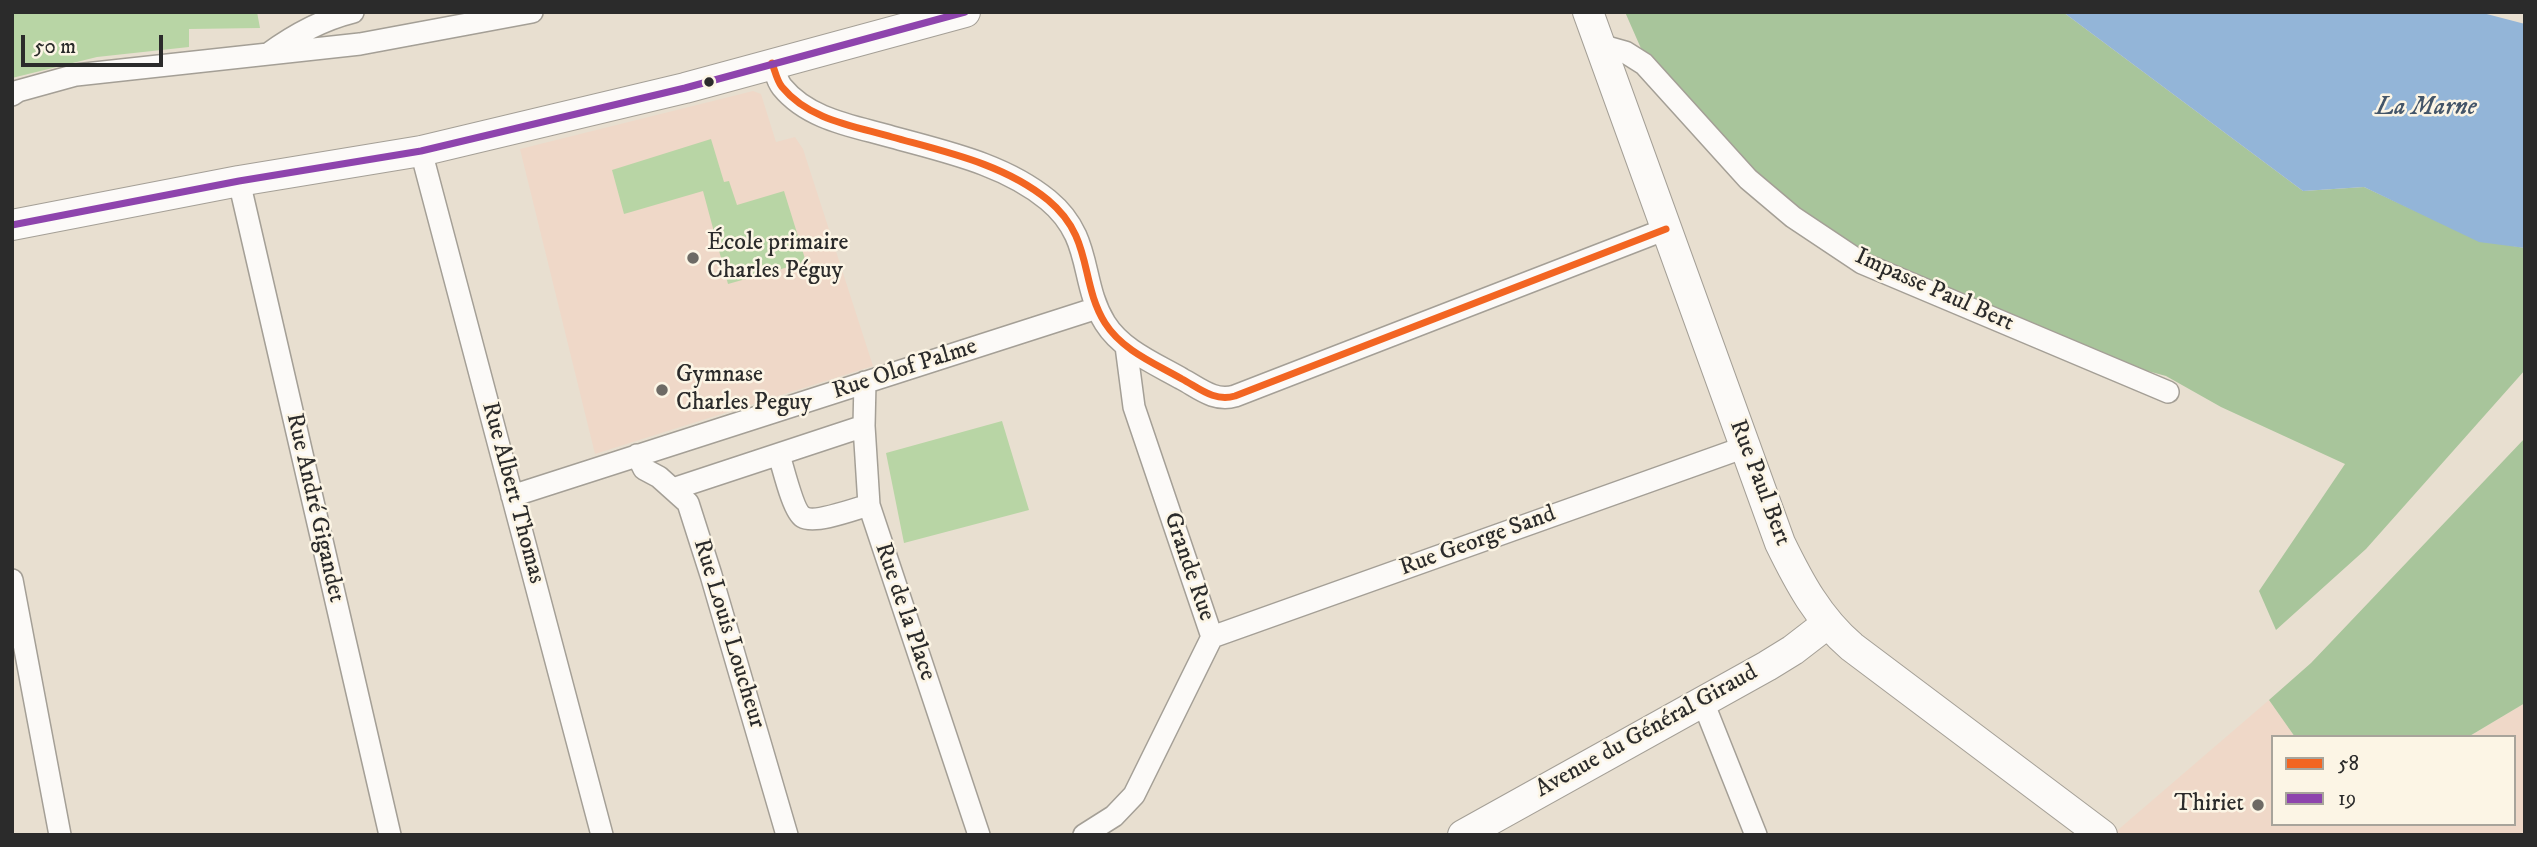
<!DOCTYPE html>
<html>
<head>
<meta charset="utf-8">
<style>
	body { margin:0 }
	#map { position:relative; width:2537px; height:847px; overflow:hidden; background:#e8dfd0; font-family:"IM FELL DW Pica",serif }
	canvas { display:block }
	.frame { position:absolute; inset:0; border:14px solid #2b2b2b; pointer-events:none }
	.legend { position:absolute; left:2271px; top:735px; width:245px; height:91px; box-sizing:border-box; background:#fcf5e5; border:2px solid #a8a49b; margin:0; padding:9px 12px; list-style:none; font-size:21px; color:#2b2b2b }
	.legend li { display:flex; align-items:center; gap:14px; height:35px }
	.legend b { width:35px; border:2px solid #a8a49b }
	.scale { position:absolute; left:21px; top:35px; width:142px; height:32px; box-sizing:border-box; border:4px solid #2b2b2b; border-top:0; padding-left:9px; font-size:21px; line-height:24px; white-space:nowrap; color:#2b2b2b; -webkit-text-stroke:5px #fcf5e5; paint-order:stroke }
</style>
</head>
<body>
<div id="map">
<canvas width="2537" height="847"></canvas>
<div class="frame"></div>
<ul class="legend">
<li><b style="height:9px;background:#f26522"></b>58</li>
<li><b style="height:9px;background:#8e44ad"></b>19</li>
</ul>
<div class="scale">50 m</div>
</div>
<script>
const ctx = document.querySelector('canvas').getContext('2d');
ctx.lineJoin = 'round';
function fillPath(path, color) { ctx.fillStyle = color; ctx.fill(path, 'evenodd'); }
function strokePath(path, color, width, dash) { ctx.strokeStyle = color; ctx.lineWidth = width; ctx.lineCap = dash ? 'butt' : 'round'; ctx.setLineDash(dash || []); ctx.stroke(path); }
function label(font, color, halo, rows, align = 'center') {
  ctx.font = font + ' "IM FELL DW Pica",serif'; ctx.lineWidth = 5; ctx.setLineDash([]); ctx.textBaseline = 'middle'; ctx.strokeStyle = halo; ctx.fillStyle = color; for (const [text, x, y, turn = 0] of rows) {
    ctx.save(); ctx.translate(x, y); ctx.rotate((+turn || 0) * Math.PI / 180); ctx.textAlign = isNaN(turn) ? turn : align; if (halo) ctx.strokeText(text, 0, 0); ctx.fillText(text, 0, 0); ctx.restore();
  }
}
const built = new Path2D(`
	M753,91L761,94L776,142L795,137L803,149L873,366L595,454L520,149Z
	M2269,700L2295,737H2273V824H2514V737H2468L2525,703V835H2112Z`);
const green = new Path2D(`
	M12,12H257L260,28L189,29V47L97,57L12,78Z
	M711,139L724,182L729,181L737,205L784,191L806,262L728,284L703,191L624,214L612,170Z
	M1002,421L1029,510L904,543L886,453Z`);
const forest = new Path2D(`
	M1625,12H2063L2303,191L2364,187L2478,240L2525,248V370L2366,549L2276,630L2259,591L2345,464L2221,407L2166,376L2118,363L1898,273L1810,218L1758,176L1643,53Z
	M2525,438V703L2468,737H2295L2269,700L2311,663Z`);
const water = new Path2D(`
	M2063,12H2479L2525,24V248L2479,242L2364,187L2303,191Z`);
const street = new Path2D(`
	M1600,45L1625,52L1644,64L1748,179L1793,217L1862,263L2168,392
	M268,54C294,35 321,20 353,12
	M772,63C775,71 777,81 782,87C809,120 854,126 892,137C946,152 1004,164 1048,200C1094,238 1079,281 1105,323C1122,350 1154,363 1182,379C1199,388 1214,402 1235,396L1666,229
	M12,95L18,91L76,75L360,44L532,12
	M421,151L602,835
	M239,181L390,835
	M865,382L864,426L869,505L979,835
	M637,455L644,469L659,477L688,503L711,575L787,835
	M779,455C783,467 793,511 803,517C815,524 855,509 869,505
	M673,489L864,426
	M512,496L1097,308
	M12,580L60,835
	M1212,637L1745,447
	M1703,702L1756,835
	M1084,835L1114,816L1134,795L1212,637L1134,407L1126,346`);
const secondary = new Path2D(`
	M1588,12L1780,543C1799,582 1818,618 1852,647L2102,835
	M12,225L239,181L421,151L685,88L965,12
	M1463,835L1767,666L1793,650L1828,623`);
const bus1 = new Path2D(`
	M772,63C775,71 777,81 782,87C809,120 854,126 892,137C946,152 1004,164 1048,200C1094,238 1079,281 1105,323C1122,350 1154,363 1182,379C1199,388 1214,402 1235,396L1666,229`);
const bus2 = new Path2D(`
	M12,225L239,181L421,151L685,88L965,12`);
const markers = [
	[709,82,6,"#2b2b2b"],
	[693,258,7,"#6d6a65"],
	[662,390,7,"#6d6a65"],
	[2258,805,7,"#6d6a65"]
];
const poiNames = [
	["École primaire",707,244],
	["Charles Péguy",707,272],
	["Gymnase",676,376],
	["Charles Peguy",676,404],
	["Thiriet",2244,805,"right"]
];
const streetNames = [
	["Impasse Paul Bert",1934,291,24],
	["Rue Olof Palme",905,370,-18],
	["Rue Paul Bert",1759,483,69],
	["Rue Albert Thomas",512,493,75],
	["Rue André Gigandet",314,508,77],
	["Rue George Sand",1478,542,-20],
	["Grande Rue",1188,567,71],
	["Rue de la Place",904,612,71],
	["Rue Louis Loucheur",728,634,73],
	["Avenue du Général Giraud",1647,732,-29]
];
const waterNames = [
	["La Marne",2426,109]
];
fillPath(built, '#efd8c8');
fillPath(green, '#b8d5a5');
fillPath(forest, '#a8c59b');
fillPath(water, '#93b5d8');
strokePath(street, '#a49f96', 24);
strokePath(secondary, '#a49f96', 32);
strokePath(street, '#fcfaf8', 21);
strokePath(secondary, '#fcfaf8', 30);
strokePath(bus1, '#f26522', 7);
strokePath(bus2, '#8e44ad', 7);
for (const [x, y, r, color] of markers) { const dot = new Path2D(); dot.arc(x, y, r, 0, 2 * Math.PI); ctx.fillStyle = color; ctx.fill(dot); strokePath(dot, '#fcf5e5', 2.5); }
label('24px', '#2b2b2b', '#fcf5e5', poiNames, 'left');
label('24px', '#2b2b2b', '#fcf5e5', streetNames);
label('italic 26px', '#435569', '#fcf5e5', waterNames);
</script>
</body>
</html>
